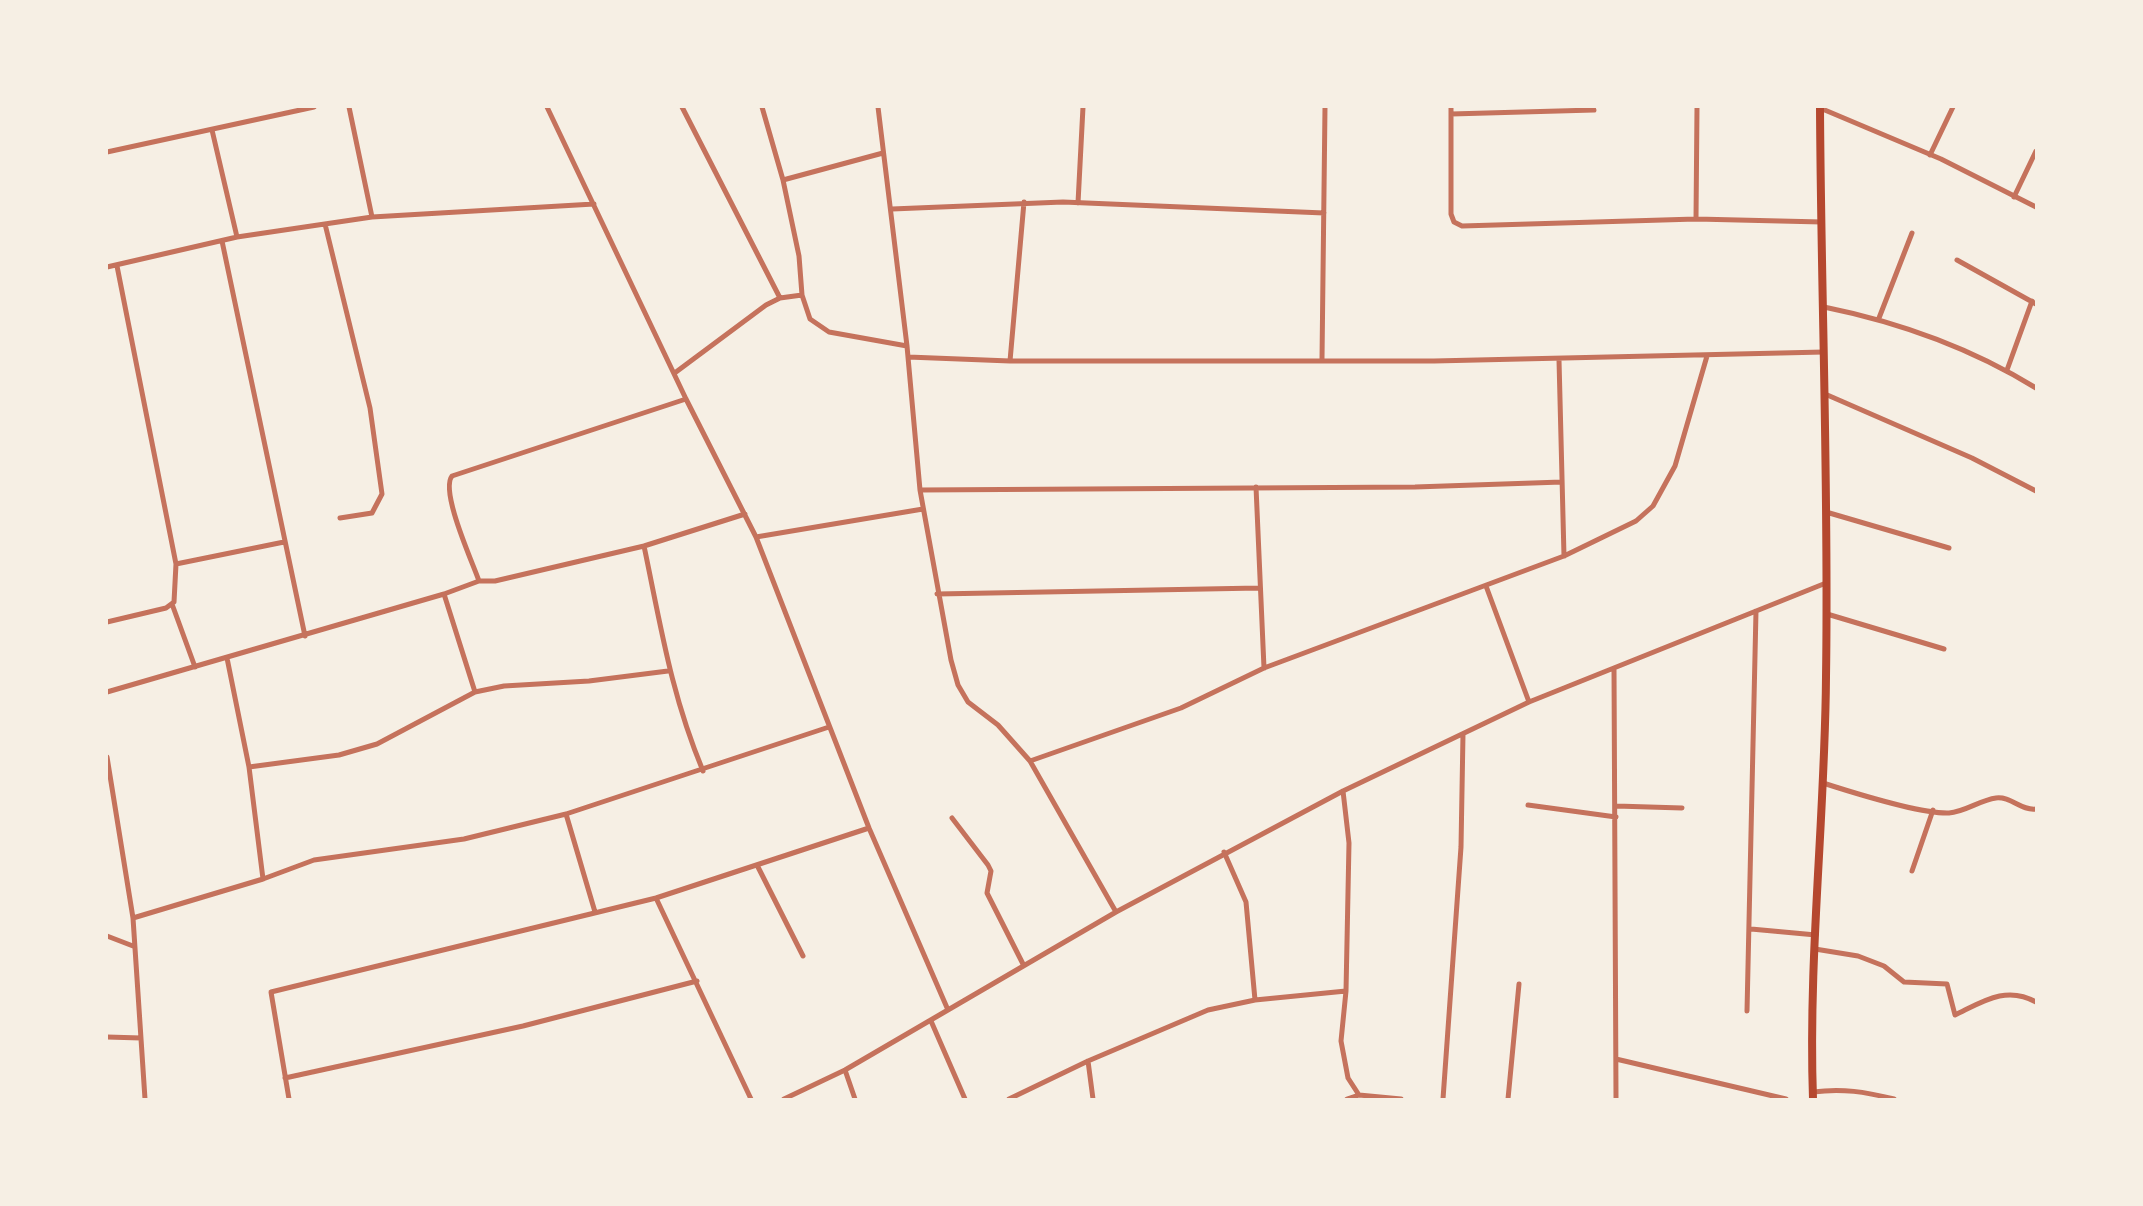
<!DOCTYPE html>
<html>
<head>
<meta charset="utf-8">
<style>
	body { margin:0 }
	#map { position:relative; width:2143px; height:1206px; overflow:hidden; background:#f6efe4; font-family:Quicksand,sans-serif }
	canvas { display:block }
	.frame { position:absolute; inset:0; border:108px solid #f6efe4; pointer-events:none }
</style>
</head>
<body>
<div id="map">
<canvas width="2143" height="1206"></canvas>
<div class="frame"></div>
</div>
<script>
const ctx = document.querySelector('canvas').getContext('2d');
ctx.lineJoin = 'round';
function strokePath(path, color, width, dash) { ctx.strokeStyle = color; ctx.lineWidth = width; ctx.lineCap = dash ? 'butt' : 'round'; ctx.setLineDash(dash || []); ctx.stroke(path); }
const minor = new Path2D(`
	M349,107L372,217
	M547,107L686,399L756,537L869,828L948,1010
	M682,107L780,298
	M762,107L783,180L799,256L802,295L810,319L829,332L907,346
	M878,107L907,346L920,490L951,660L958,685L968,702L998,725L1030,761L1116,912
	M1451,107V214L1454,222L1462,226L1696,219L1822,222
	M1820,108L1941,159L2036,207
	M1451,114L1594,110
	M212,130L237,237
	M107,152L314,107
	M1930,155L1953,107
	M783,180L883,153
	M2014,197L2036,151
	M1078,203L1083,107
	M892,209L1063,202L1324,213
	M1696,219L1697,107
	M325,224L370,408L382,494L372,513L340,518
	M222,241L305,636
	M1957,260L2036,304
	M107,267L237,237L372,217L594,204
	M1824,307C1898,322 1971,348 2036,388
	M1879,318L1912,233
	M908,357L1010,361H1434L1824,352
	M1322,359L1325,107
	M1559,360L1564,556
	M1010,361L1024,202
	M2007,370L2032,301
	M676,372L766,305L780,298L802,295
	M1825,394L1972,458L2036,491
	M1256,487L1264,668
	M920,490L1415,487L1562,482
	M1826,512L1949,548
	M756,537L923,509
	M644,546C661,627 671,694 703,771
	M176,564L284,542
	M479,581C472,561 440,491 452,476L686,399
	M1486,586L1529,702
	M444,594L475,692
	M937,594L1259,588
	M172,604L195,667
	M1827,614L1944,649
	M107,622L166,608L174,602L176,564L117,266
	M227,658L249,767L263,879
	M1614,668L1616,1099
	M107,692L444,594L479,581H495L644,546L745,514
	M107,757L133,918L145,1099
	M1030,761L1181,708L1264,668L1564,556L1636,521L1653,506L1675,466L1707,356
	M249,767L339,755L377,744L475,692L504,686L589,681L668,671
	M1823,783C1851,792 1922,814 1949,813C1965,812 1980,800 1996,798C2011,796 2021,811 2036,809
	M1343,791L1349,843L1346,991L1341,1041L1348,1078L1359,1095
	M1528,805L1616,817
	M1616,806L1682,808
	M566,814L595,912
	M952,818L988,865L991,871L987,893L1023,964
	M1224,852L1246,902L1255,1000
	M758,867L803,956
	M1912,871L1933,810
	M656,898L751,1099
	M133,918L263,879L314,860L464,839L566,814L829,727
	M1751,929L1816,935
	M107,936L133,946
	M1815,949L1858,956L1884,966L1904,982L1947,984L1955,1015C1982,1002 2006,985 2036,1002
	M1747,1011L1756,611
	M931,1021L965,1099
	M107,1037L141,1038
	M1616,1059L1786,1099
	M1088,1061L1093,1099
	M845,1070L855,1099
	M285,1078L523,1026L697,981
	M1813,1092C1843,1088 1865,1092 1894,1099
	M289,1099L271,992L656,898L869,828
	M784,1099L845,1070L1116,912L1343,791L1529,702L1826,583
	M1009,1099L1088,1061L1208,1010L1255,1000L1346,991
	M1347,1099L1359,1095L1401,1099
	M1443,1099L1461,847L1463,734
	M1508,1099L1519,984`);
const secondary = new Path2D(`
	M1813,1099C1808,958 1825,818 1826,677C1829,487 1821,297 1820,107`);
strokePath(minor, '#c5725c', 5);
strokePath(secondary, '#b5482f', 8);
</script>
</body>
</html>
